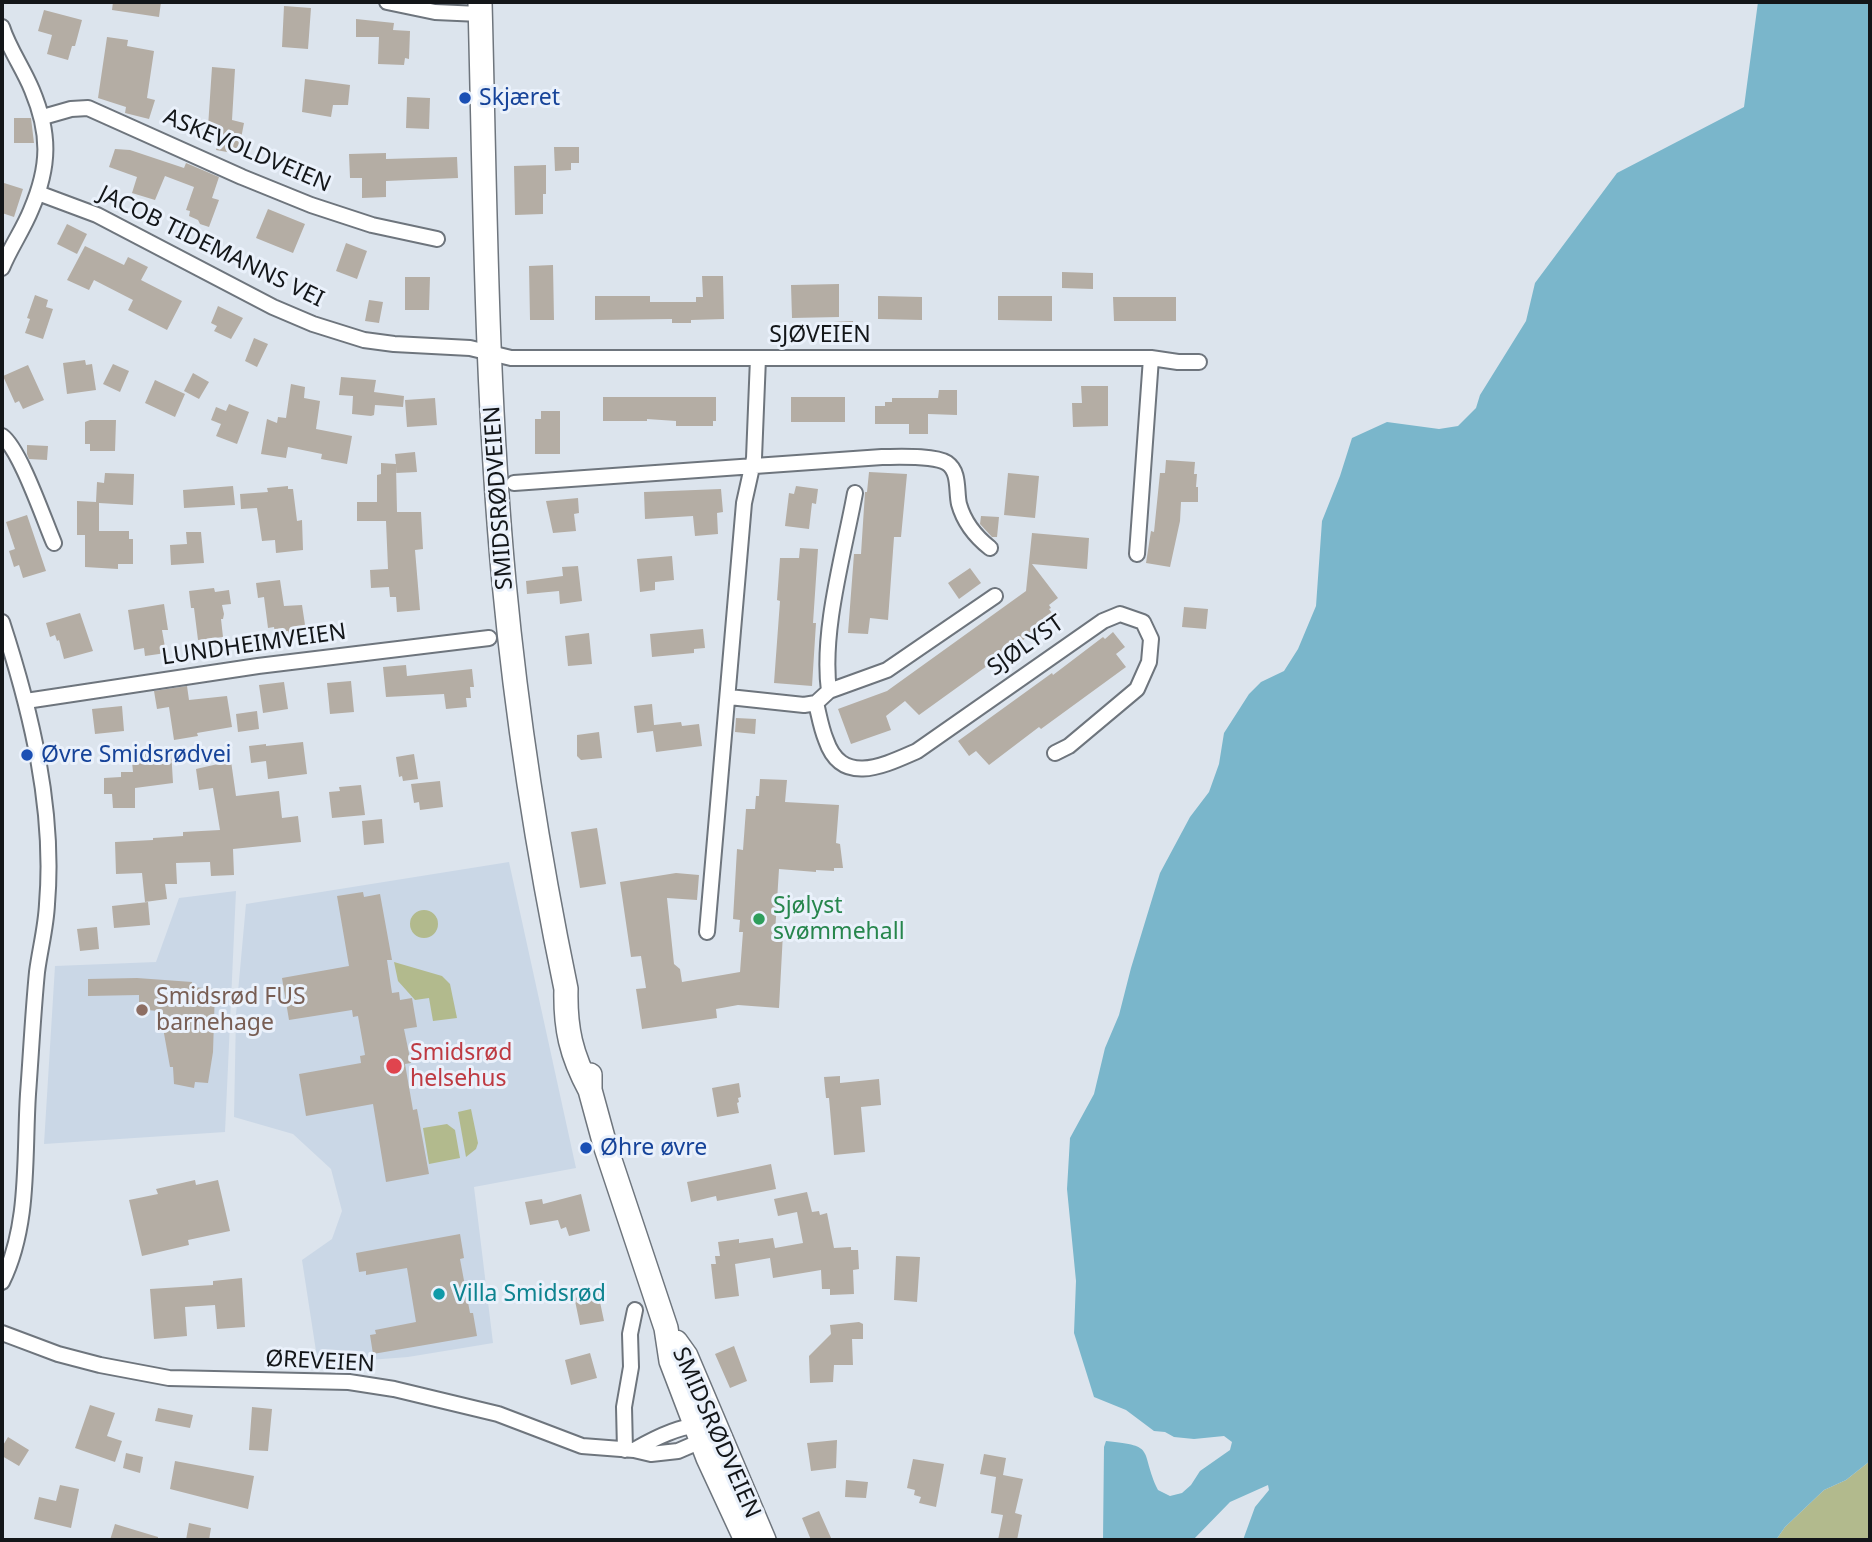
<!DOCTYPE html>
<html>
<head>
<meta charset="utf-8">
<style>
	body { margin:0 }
	#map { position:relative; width:1872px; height:1542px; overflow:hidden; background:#dce4ed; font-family:"Noto Sans",sans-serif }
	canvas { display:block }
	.frame { position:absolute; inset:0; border:4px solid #131619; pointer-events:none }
</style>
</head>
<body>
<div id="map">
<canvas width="1872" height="1542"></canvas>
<div class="frame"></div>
</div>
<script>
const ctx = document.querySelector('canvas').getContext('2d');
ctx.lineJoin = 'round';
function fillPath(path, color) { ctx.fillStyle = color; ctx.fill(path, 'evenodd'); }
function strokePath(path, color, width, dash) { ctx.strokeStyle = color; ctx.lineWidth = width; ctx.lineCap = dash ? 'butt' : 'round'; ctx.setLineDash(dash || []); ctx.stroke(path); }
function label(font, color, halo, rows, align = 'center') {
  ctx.font = font + ' "Noto Sans",sans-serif'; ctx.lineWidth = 6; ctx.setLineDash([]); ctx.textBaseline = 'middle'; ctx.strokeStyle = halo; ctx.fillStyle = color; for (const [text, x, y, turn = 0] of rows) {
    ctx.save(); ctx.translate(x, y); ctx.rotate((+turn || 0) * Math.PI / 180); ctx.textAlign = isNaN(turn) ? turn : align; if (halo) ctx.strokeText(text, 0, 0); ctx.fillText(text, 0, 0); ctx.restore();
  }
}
const built = new Path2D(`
	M509,862L576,1168L474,1187L493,1343L408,1357L318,1364L302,1260L332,1239L342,1211L331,1169L293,1134L234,1117L236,1014L246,904Z
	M236,891L225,1132L44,1144L55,966L156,962L179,898Z`);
const green = new Path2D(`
	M410 924a14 14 0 1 1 28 0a14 14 0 1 1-28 0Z
	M394,962L442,976L450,984L457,1018L433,1021L429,998L415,1000L398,981Z
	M471,1109L478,1143L476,1149L466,1157L458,1112Z
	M447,1124L455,1130L460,1158L429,1164L423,1128Z
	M1870,1461V1540H1776L1785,1527L1824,1490L1846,1480Z`);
const water = new Path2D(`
	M1758,2H1870V1461L1846,1480L1824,1490L1785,1527L1776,1540H1243L1255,1507L1269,1490L1268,1485L1230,1502L1193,1540H1103L1104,1447L1106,1441C1158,1446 1139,1450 1158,1490L1170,1496L1182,1493L1191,1485L1200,1471L1230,1450L1232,1442L1224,1436L1194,1439L1174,1437L1165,1432L1154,1431L1126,1410L1094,1397L1074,1333L1076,1281L1067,1189L1070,1138L1094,1094L1105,1048L1119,1015L1131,968L1160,873L1190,817L1209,792L1219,764L1224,733L1249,694L1261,682L1284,671L1298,649L1316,606L1322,521L1340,476L1352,438L1387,422L1439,429L1458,426L1476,408L1480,395L1526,321L1535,283L1617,173L1744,107Z`);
const building = new Path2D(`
	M113,2H161L159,17L112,10Z
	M284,6L311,8L308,49L282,47Z
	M44,10L82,20L75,46H72L68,60L47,54L52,35L38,31Z
	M356,19L394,23L393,30L410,31L409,59L405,58L404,65L378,64L379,37H356Z
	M107,37L128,40L127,46L154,51L147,98L155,100L149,119L125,113L126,107L98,98Z
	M212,67L235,69L232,120L244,123L238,154L216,150L221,129L208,127Z
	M305,79L350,85L348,105H333L331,117L302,112Z
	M407,97L430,98L429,129L406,128Z
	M14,118H31L34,143H14Z
	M554,147H579V163H571V170L555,171Z
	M115,149L130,150L184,168L186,163L219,177L212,198L219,200L209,227L200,224L198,220L189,216L190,211L186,210L194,187L165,176L155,200L132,193L137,177L109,167Z
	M386,153V159L457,157L458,178L386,181V197L362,198V178H350L349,154Z
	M546,165V194H543V214L515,215L514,166Z
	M4,183L23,189L14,217L2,213V190Z
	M268,209L305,224L293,253L256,238Z
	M67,224L87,234L77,254L57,244Z
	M346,243L367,251L357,279L336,271Z
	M85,246L124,265L128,257L148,267L141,280L182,301L167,330L128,310L133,300L94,280L89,290L67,280Z
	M553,265L554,320H530L529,266Z
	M1062,272L1093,273V289L1062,288Z
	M702,276H723L724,319L691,320V323H672V319L595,320V296H650V302H696V297H703Z
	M405,277H430L429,310H405Z
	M839,284V317L792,318L791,285Z
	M35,295L48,300L46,307L53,309L43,339L25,333L30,319L27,318Z
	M878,296L922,297V320L878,319Z
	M998,296H1052V321L998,320Z
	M1113,297H1176V321H1114Z
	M369,300L383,302L379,323L365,321Z
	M218,306L243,318L231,339L214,331L217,326L211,323Z
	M853,321V343H834L833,322Z
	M254,338L268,344L257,367L245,361Z
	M85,360L86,365L92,364L96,390L67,394L63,363Z
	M113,364L129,371L120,392L103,384Z
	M28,365L44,400L23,409L19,401L15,403L3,376Z
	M193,373L209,382L199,399L184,391Z
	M341,377L376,380L374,392L404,396L403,407L375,405L374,415L371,416L352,414L353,396L339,395Z
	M155,380L185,394L175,417L145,403Z
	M291,384L305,387L304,398L320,401L316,429L352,436L347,464L321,459L322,454L288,447L286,458L261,454L267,419L277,423L278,417L286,418Z
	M1081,386H1108V426L1073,427L1072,403H1082Z
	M939,390H957V415L928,414V434H909V424H875V406H885V402H892V398H938Z
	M603,397H716V421H713V426H676V421L647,419V421H603Z
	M791,397H845V422H791Z
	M435,398L437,425L407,427L405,400Z
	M229,404L249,412L237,444L216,436L221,424L211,420L216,407L226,411Z
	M541,411H560V454H535V419H541Z
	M90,420H116L115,451H90V444H85V422Z
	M27,445L48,446L47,460L29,459L27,454Z
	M415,452L417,472L396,473V465L397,512H421L423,549L415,550L420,610L397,612L396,597H390L389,587L371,588L370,570L388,569L386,521H357V502H377V475L381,474V463L396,464L395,454Z
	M1166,460L1195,462L1194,474H1197L1196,487H1198V502H1181L1180,521L1170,567L1146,563L1151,531L1154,532L1160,473H1165Z
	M869,472L907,474L901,537H894L888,620L870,618L868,634L848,633L854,554H861L865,492H867Z
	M105,473L134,474L133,505L99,503V531H129V539H133V564H118V569L85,567V535H77V501L96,502L97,482L104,483Z
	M1008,473L1039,476L1035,518L1004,515Z
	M233,486L235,505L184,508L183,490Z
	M288,486V489H293L297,521L302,520L303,550L276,553L275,540L262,541L257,508L241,509L240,494L268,492L267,488Z
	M796,486L818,489L816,504L812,503L809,529L785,526L789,493L794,494Z
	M721,489L723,512L717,513L718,534L695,536L693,516L645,519L644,492Z
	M578,498L579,513L574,514L576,531L553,533L546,501Z
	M27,515L46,571L23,578L19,565L14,567L9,551L15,549L6,522Z
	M981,516L999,517L997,537H992L980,524Z
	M186,532H201L204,563L171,565L170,545L187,544Z
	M1032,533L1089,538L1087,569L1032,564L1058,598L1049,605L1051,608L1049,609L1055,617L919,715L905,701L886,716L891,730L851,744L838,709L887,691L1026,591Z
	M800,548L818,549L813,623H816L812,686L774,683L780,601L777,600L780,558H799Z
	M672,556L674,580L655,582V590L640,592L637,559Z
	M578,566L582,601L560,604L559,591L527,594L526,581L563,576L562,567Z
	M970,568L981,583L959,599L948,583Z
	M280,580L284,606L302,605L307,638L289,640L288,631L275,633L274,627L268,628L264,597L258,598L256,583Z
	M214,588L215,592L229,590L231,604L222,605L224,614L223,619H221L223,637L198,640L194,608H191L189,591Z
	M164,604L168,630H162L166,653L145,656L144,648L134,650L128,610Z
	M1184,607L1208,609L1206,629L1182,627Z
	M80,613L93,651L64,659L59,640L57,641L55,635L50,637L46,623Z
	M703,629L705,648L694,649V653L652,657L650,634Z
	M1113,632L1125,647L1116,654L1126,667L1041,729L1039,727L989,765L976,751L969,756L958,741L1052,673L1053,675L1103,637L1105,639Z
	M589,633L592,664L568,666L565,636Z
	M406,665L407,676L472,669L474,687H470L471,698H466L467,707L446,709L444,694L386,697L383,667Z
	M351,681L354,712L330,714L327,683Z
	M284,682L288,709L263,713L259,685Z
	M187,686L189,700L227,696L232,727L197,733L198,736L174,740L169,707L157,709L154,691Z
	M652,704L654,725L681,722L682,726L699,724L702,746L656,752L653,731L637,733L634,706Z
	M122,706L124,731L95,734L92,709Z
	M257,711L259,729L238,732L236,714Z
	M736,718L756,719L755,734L735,732Z
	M599,732L602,758L581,760L577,756V735Z
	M303,742L307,774L268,779L266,761L251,763L249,746L266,744V746Z
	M171,749L173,783L135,788V808H113L112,794H104V778L121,777V772H133L131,751Z
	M414,754L418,779L403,781L402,776L399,777L396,757Z
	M231,761L236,796L279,791L282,818L298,816L301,842L233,849L234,875L211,876L210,862L176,863L177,884H165L167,899L145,902L142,873L116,874L115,842L153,840V838L183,836V832L220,830L213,788L199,790L196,769Z
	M760,779L787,780L785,802L839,805L836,843L840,844L843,868H834V871L816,870V872L779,869L775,933H783L779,1008L738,1005L716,1009L717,1018L642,1029L636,989L646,988L641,956L631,957L620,882L676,873L699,875L697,900L667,898L674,964L680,969L682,982L740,972L743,932H739L740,920L733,919L737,849L743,850L746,809H755L756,796H759Z
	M440,781L443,807L420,810L419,802L414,803L411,784Z
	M361,785L365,815L332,818L329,792L340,791L339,787Z
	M382,819L384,843L364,845L362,821Z
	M597,828L606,884L580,888L571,832Z
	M363,892L364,897L380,894L392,960H387L392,993L399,992L400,1000L412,998L417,1027L404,1029L411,1063L405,1064L413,1110L417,1109L429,1174L386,1182L373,1104L306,1116L299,1074L361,1063L360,1056L365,1055L358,1016L353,1017L352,1010L289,1020L282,978L349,966L337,896Z
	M148,902L150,925L114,928L112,906Z
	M97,927L99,949L80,951L77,929Z
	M137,978L192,982V987L215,989L213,1052L208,1083L195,1082L194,1088L174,1084L173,1067H170L160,1011L145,1010V1003L139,1002V995L88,996V979Z
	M840,1076V1083L879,1079L881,1105L861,1107L865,1152L834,1155L829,1098H826L824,1077Z
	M739,1083L741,1097L738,1098L739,1102L737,1103L739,1113L717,1117L712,1088Z
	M771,1164L776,1189L717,1201L716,1196L691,1202L687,1182Z
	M195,1180L196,1185L218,1180L230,1231L188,1240L189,1245L142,1256L129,1200L158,1194L156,1189Z
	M807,1192L812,1212L819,1211L820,1215L827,1213L834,1248L851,1247V1250H858L859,1269L853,1270L854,1294L830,1295V1289H822L821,1270L773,1278L770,1258L735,1264L739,1296L715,1299L711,1264H716L715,1256H720L718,1242L739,1239V1243L773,1238L775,1248L803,1243L797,1212L778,1216L774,1199Z
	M581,1194L590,1231L569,1236L566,1227L561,1229L558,1220L530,1225L525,1202L542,1199L543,1204Z
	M460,1234L464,1258L460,1259L470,1313H473L477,1336L373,1354L370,1335L376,1334L375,1330L416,1322L407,1268L366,1275V1271L359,1272L356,1253Z
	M896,1256L920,1257L917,1302L894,1300Z
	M242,1278L245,1327L217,1329L215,1305L185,1307L187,1336L154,1339L150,1289L213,1285V1281Z
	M600,1286L603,1302H600L604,1321L580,1325L573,1291Z
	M859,1322L863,1324V1339H852L853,1365H834L833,1382L810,1383L809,1356L831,1334L830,1325Z
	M734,1346L747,1381L730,1388L715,1354Z
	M590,1353L597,1378L571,1385L565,1360Z
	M90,1405L115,1413L107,1436L122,1441L115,1462L75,1448Z
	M252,1407L272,1409L268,1451L249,1450Z
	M158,1408L193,1415L190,1428L155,1421Z
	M8,1437L29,1450L19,1466L2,1456V1447Z
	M837,1440L836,1468L811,1471L807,1443Z
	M126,1453L143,1457L140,1473L123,1468Z
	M984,1454L1006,1458L1003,1475L1023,1479L1015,1513L1022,1515L1017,1540H998L1003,1515L991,1513L996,1477L980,1474Z
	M913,1459L944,1464L936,1507L919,1503L921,1497L914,1495L915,1490L907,1488Z
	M175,1461L254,1476L248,1509L170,1489Z
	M846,1480L868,1482L866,1498L845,1497Z
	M60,1485L79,1489L71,1528L34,1519L39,1497L56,1501Z
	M819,1511L832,1540H811L802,1518Z
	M189,1523L211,1528L209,1540H186Z
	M115,1524L158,1537V1540H110Z`);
const street = new Path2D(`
	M387,2L435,12L480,14
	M2,27C9,49 23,68 32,90C50,133 50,166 31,210C23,230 10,248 2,268
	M43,117L71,109L88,108L242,177L311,205L372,225L437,239
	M38,193L97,215L273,307L313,324L364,340L394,344L470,348L511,358H1151L1178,362H1199
	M2,436C20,449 44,520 54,543
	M514,483L882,457C897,457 934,455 947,463C960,472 956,491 959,504C964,522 976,537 990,548
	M1137,554L1151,358
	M2,622C31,711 55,809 47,904C46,927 40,949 37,972C33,1013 31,1054 28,1094C24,1157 30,1225 2,1282
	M829,691C821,631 844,553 855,493
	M729,697L804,705L816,703C819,715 821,728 826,740C842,787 885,765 917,751L1103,621L1120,614L1143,622L1151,639L1149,662L1137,689L1069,746L1055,753
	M26,701L258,666L489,638
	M816,703L829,691L887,670L995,596
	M707,932L744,503L754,458L758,358
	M2,1333L58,1354L100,1365L169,1378L349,1382L394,1389L498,1414L582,1446L634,1450L651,1454L678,1451L708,1438
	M625,1450L624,1407L631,1367L630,1334L635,1310
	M634,1450C648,1442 685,1422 701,1427`);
const primary = new Path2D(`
	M480,2C485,195 486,389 504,582C517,719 538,854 566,989C565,1028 571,1055 590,1090
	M590,1075V1090L605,1145L666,1328L671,1361L708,1458L746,1540
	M676,1342L686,1356L764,1540`);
const markers = [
	[465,98,7,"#1a4fb4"],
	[27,755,7,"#1a4fb4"],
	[759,919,7,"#2e9e5b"],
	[142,1010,7,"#8d6e63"],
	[394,1066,9,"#e0444e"],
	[586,1148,7,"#1a4fb4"],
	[439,1294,7,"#0f9aa8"]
];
const transitNames = [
	["Skjæret",479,98],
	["Øvre Smidsrødvei",41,755],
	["Øhre øvre",600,1148]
];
const streetNames = [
	["ASKEVOLDVEIEN",247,151,23],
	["JACOB TIDEMANNS VEI",211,247,26],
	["SJØVEIEN",820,335],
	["SMIDSRØDVEIEN",499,498,-94],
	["LUNDHEIMVEIEN",254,645,-8],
	["SJØLYST",1026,646,-35],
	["ØREVEIEN",320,1362,3],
	["SMIDSRØDVEIEN",716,1433,66]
];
const leisureNames = [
	["Sjølyst",773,906],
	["svømmehall",773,932]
];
const educationNames = [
	["Smidsrød FUS",156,997],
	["barnehage",156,1023]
];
const healthNames = [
	["Smidsrød",410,1053],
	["helsehus",410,1079]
];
const cultureNames = [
	["Villa Smidsrød",453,1294]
];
fillPath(built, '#cad7e6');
fillPath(green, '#b2ba8d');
fillPath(water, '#7ab6cb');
fillPath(building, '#b4ada4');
strokePath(street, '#6e757d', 18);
strokePath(primary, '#6e757d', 26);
strokePath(street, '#fff', 14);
strokePath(primary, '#fff', 23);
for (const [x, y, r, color] of markers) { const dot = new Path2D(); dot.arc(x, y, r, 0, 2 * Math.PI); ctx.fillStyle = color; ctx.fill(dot); strokePath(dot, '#eaf1fb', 2.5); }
label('23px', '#164399', '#eaf1fb', transitNames, 'left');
label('23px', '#131619', '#eaf1fb', streetNames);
label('23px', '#27864d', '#eaf1fb', leisureNames, 'left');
label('23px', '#785e54', '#eaf1fb', educationNames, 'left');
label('23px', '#be3a42', '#eaf1fb', healthNames, 'left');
label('23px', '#0d838f', '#eaf1fb', cultureNames, 'left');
</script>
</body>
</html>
